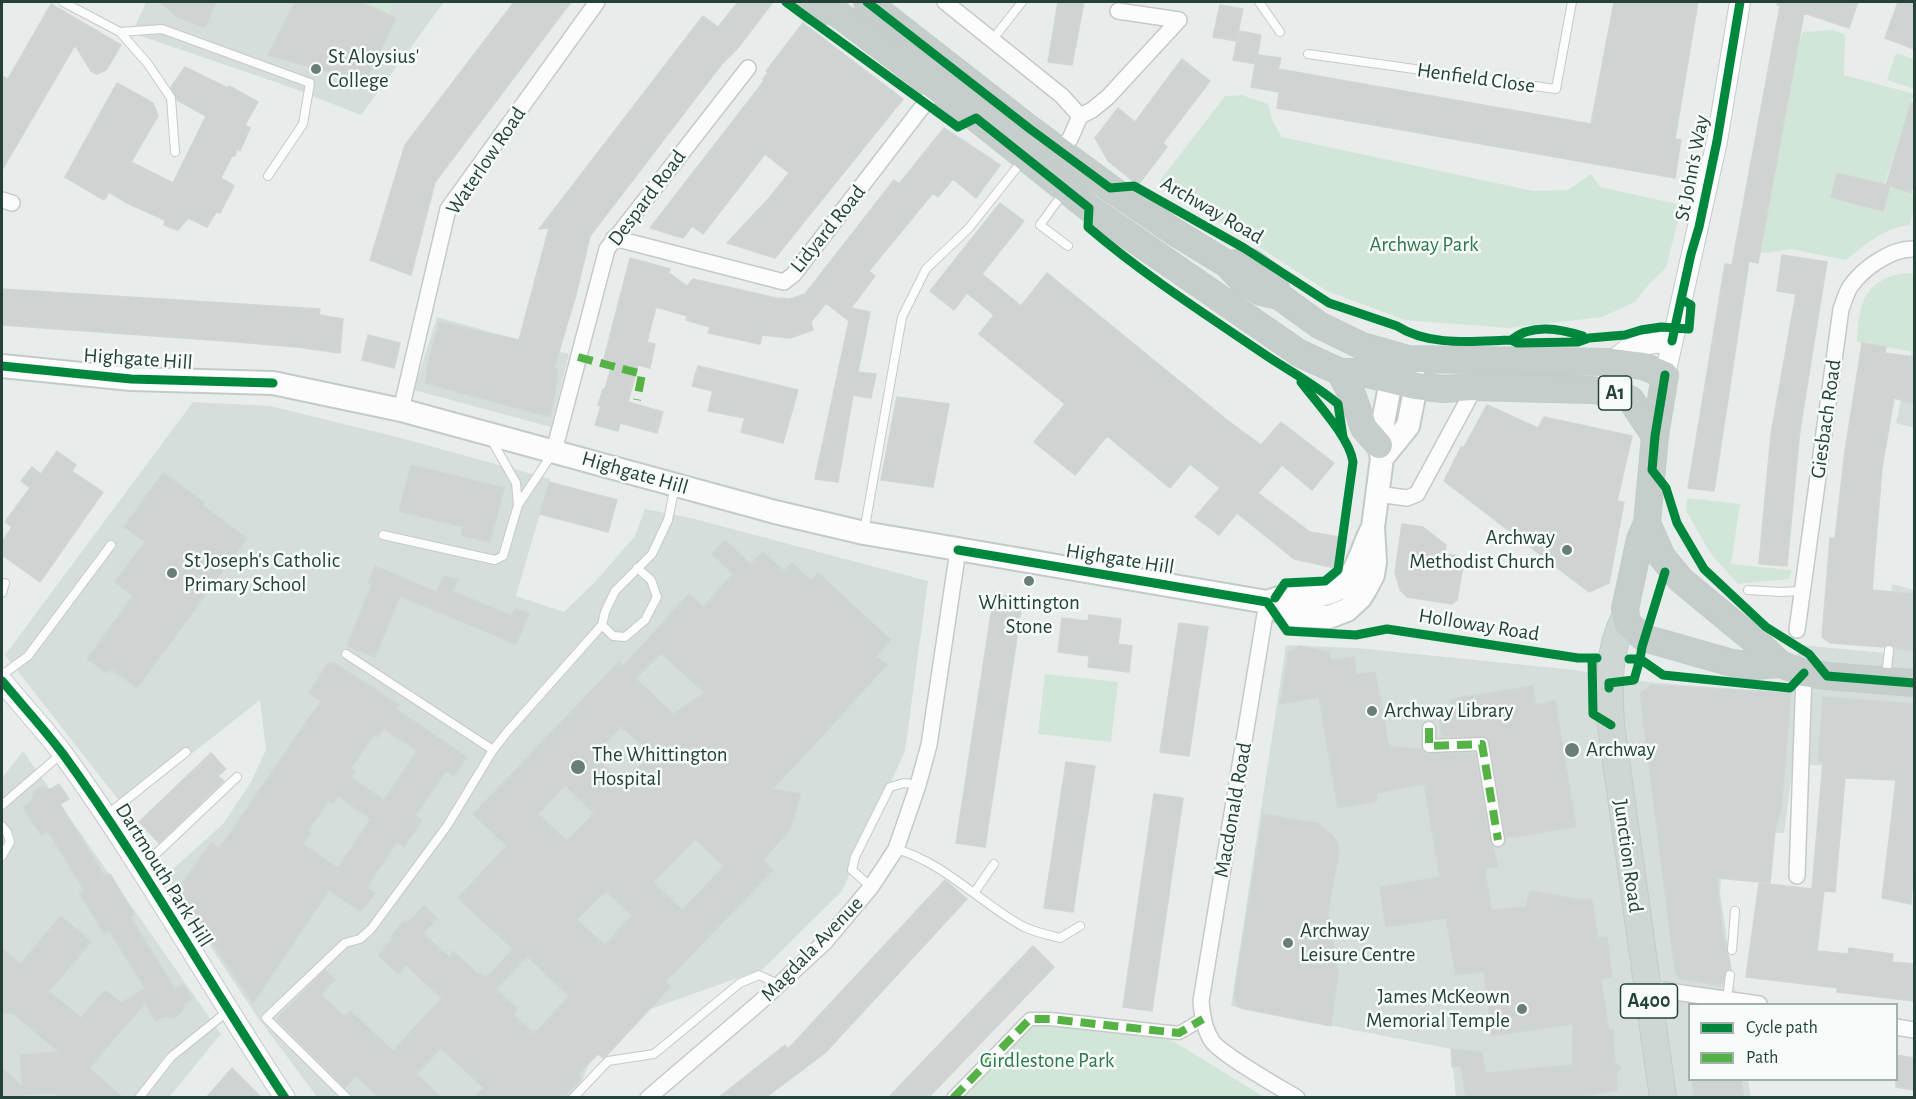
<!DOCTYPE html>
<html>
<head>
<meta charset="utf-8">
<style>
	body { margin:0 }
	#map { position:relative; width:1916px; height:1099px; overflow:hidden; background:#e8edeb; font-family:"Alegreya Sans",sans-serif }
	canvas { display:block }
	.frame { position:absolute; inset:0; border:3px solid #24423a; pointer-events:none }
	.legend { position:absolute; left:1688px; top:1003px; width:210px; height:78px; box-sizing:border-box; background:#f7fbf9; border:2px solid #a3b1ad; margin:0; padding:8px 10px; list-style:none; font-size:18px; color:#24423a }
	.legend li { display:flex; align-items:center; gap:12px; height:30px }
	.legend b { width:30px; border:2px solid #a3b1ad }
</style>
</head>
<body>
<div id="map">
<canvas width="1916" height="1099"></canvas>
<div class="frame"></div>
<ul class="legend">
<li><b style="height:8px;background:#00873e"></b>Cycle path</li>
<li><b style="height:8px;background:#55b346"></b>Path</li>
</ul>
</div>
<script>
const ctx = document.querySelector('canvas').getContext('2d');
ctx.lineJoin = 'round';
function fillPath(path, color) { ctx.fillStyle = color; ctx.fill(path, 'evenodd'); }
function strokePath(path, color, width, dash) { ctx.strokeStyle = color; ctx.lineWidth = width; ctx.lineCap = dash ? 'butt' : 'round'; ctx.setLineDash(dash || []); ctx.stroke(path); }
function label(font, color, halo, rows, align = 'center') {
  ctx.font = font + ' "Alegreya Sans",sans-serif'; ctx.lineWidth = 5; ctx.setLineDash([]); ctx.textBaseline = 'middle'; ctx.strokeStyle = halo; ctx.fillStyle = color; for (const [text, x, y, turn = 0] of rows) {
    ctx.save(); ctx.translate(x, y); ctx.rotate((+turn || 0) * Math.PI / 180); ctx.textAlign = isNaN(turn) ? turn : align; if (halo) ctx.strokeText(text, 0, 0); ctx.fillText(text, 0, 0); ctx.restore();
  }
}
const built = new Path2D(`
	M146,2H444L361,115L284,85L132,33Z
	M437,317L569,354L551,427L414,390Z
	M1914,341V428L1896,423Z
	M193,402L270,406L401,438L550,479L516,596L564,612L594,583L635,536L645,509L691,518L928,581L905,751L842,891L763,969L603,1026L576,1097H317L256,1015L164,877L223,824L251,782L266,750L260,700L124,807L5,655Z
	M1892,584L1914,590V766L1793,765L1784,833L1725,831L1720,893L1737,1004H1690V1080H1748L1751,1097H1456L1451,1049L1231,1006L1286,645L1357,648L1575,670L1647,682L1789,693L1799,645L1886,653Z
	M23,751L221,1034L169,1097L2,1098V778Z`);
const green = new Path2D(`
	M361,2H395L389,15Z
	M1833,30L1845,35L1844,75L1914,94L1884,185L1883,211L1890,187L1914,194V208L1910,225C1884,228 1866,244 1846,260L1790,249L1768,253L1760,252L1799,44L1803,32Z
	M1896,53L1914,59V89L1887,80Z
	M1242,95L1268,104L1273,122L1282,137L1533,191L1568,190L1591,174L1600,187L1682,205L1666,268L1649,284L1635,302L1602,317L1508,328L1405,320L1327,291L1159,182L1225,96Z
	M1904,273L1914,274V352L1857,342C1859,306 1862,281 1904,273Z
	M1687,498L1740,504L1731,564L1792,570L1789,579L1738,584L1711,554L1686,511Z
	M1045,674L1118,682L1111,742L1038,734Z
	M1033,1022L1168,1038L1264,1097L964,1098Z`);
const building = new Path2D(`
	M160,2H216L205,28L176,16Z
	M295,2H361L396,18L365,82L268,55Z
	M514,2H571L435,182L411,275L370,260L405,145Z
	M738,2H773L737,49L721,65L590,236L576,295L554,368L558,369L555,381H557L550,417L425,383L428,372H426L439,322L519,340L549,228L539,229L703,16L718,27Z
	M1058,2H1084L1072,65L1048,62Z
	M1614,2H1698L1675,139L1681,140L1675,178L1277,108L1279,92L1251,87L1257,55L1281,58L1278,69L1591,124Z
	M1778,2H1858L1849,28L1804,13L1758,263L1749,261L1714,491L1688,488L1725,264L1732,265L1780,6L1777,5Z
	M1898,2H1914V49L1885,38Z
	M51,4L121,45L106,70L97,74L91,71L75,45L2,170V76L8,79Z
	M1220,5L1243,9L1236,41L1213,37Z
	M803,23L903,99L775,258L727,243L770,197L789,173L765,154L703,234L692,226L683,238L650,228L764,81L763,79L768,72L766,71Z
	M1239,31L1261,35L1256,64L1233,60Z
	M1182,59L1210,81L1163,143L1167,147L1138,185L1108,161L1095,138L1118,108L1135,122Z
	M185,67L228,88L229,86L258,102L245,125L250,128L240,151L237,149L235,156H232L221,178L234,186L220,213L216,212L207,227L188,218L178,230L164,225L165,220L127,203L109,192L104,200L65,177L117,83L153,103L158,116L131,162L173,183L206,116L177,100L171,87Z
	M1911,103H1914V181L1911,193L1890,186L1883,211L1831,197L1837,173L1886,185Z
	M944,128L1000,165L976,198L953,179L938,197L933,193L869,271L875,276L851,308L870,312L858,372L876,374L871,398L853,395L838,482L815,479L849,321L826,303L811,322L813,330L790,338L762,335L760,344L708,333L710,327L686,320L687,316L656,307L647,342L655,344L650,368L638,365L628,402L663,412L657,433L620,423L618,431L595,425L601,406L598,405L603,389H605L613,361L604,359L630,258L670,269L669,273L687,286L693,279L776,298L790,299L805,294L894,180L899,184Z
	M1000,203L1024,221L982,274L1021,306L1047,273L1227,420L1261,445L1281,422L1334,463L1312,490L1282,465L1258,493L1310,532L1339,537L1335,568L1294,559L1237,513L1219,535L1195,517L1220,488L1190,464L1170,488L1107,436L1075,475L1034,442L1065,404L979,334L994,315L967,293L954,310L930,291Z
	M1782,255L1827,262L1800,430L1787,566L1759,564L1771,434L1796,294L1777,291Z
	M2,289L320,309L319,315L343,319L340,353L297,347L225,341L2,325Z
	M368,335L400,343L394,368L362,360Z
	M1862,343L1886,347L1885,353L1914,357V404L1894,398L1882,468L1872,590L1914,594V651L1895,648L1889,644L1884,647L1830,643L1822,637L1830,538H1835L1845,451Z
	M698,366L798,390L783,443L741,432L745,418L708,411L713,391L692,386Z
	M897,397L949,404L933,487L881,480Z
	M1487,405L1538,428L1544,417L1632,436L1617,501L1624,502L1609,583L1589,592L1444,481L1461,447H1464Z
	M57,451L76,465L72,471L103,492L40,582L2,555V542L12,527L5,522L30,488L21,481L32,467L41,474Z
	M411,465L504,488L490,542L461,535L463,527L399,511Z
	M163,473L204,502L202,505L247,538L137,688L110,668L107,673L87,659L133,596L115,582L145,542L124,527Z
	M549,482L617,500L608,532L540,514Z
	M1402,524L1423,527L1446,545L1445,554L1460,556L1464,561L1457,600L1452,604L1407,597L1400,590L1395,572Z
	M725,540L751,564L763,552L784,571L792,563L811,581L818,573L891,640L876,656L887,665L773,789L801,794L790,829L763,860L773,870L665,982L671,986L607,1055L603,1058L598,1054L579,1073L580,1080L566,1095H560L557,1098H474L484,1088L441,1048L417,1074L442,1098H380L356,1076L345,1088L277,1019L325,970L335,979L321,995L345,1017L350,1011L393,1051L442,998L406,965L398,974L378,955L392,940V935L404,921H410L424,906L437,918L423,933L449,957L453,951L478,974L480,973L486,978L513,949L458,898L507,846L473,814L619,662L623,666L689,594L703,607L733,574L712,554ZM661,653L705,693L673,714L636,679ZM621,726L651,754L623,783L594,755ZM565,785L594,813L567,841L538,814ZM695,839L724,866L682,910L653,882ZM606,891L632,915L605,945L577,920ZM527,956L569,996L534,1034L513,1014L517,1009L496,989Z
	M375,566L437,592L443,576L458,579L453,591L512,616L515,608L529,614L516,644L400,596L375,657L347,646L372,584L368,583Z
	M994,594L1023,598L985,847L956,843Z
	M1089,615L1121,619L1118,644L1132,646L1129,672L1088,667L1089,656L1058,652L1062,618L1088,621Z
	M1179,623L1208,627L1189,756L1160,752Z
	M1299,646L1329,652L1331,660L1354,657L1356,674L1375,672L1389,747L1421,749L1425,753L1429,754L1475,753L1490,841L1493,847L1498,867L1485,869L1491,910L1526,907L1530,891L1582,900L1592,899L1598,938L1607,937L1612,977L1601,979L1609,1030H1613L1615,1063L1622,1067L1616,1073L1617,1090L1575,1098H1466L1461,1066L1452,1067L1451,1049L1482,1052L1485,1073L1572,1065L1573,1024L1492,1036L1484,972L1456,975L1446,918L1386,927L1380,887L1440,877L1424,784L1376,793L1377,801L1338,808L1319,697L1280,704L1289,651Z
	M328,663H334L399,705L396,709L467,757L454,776L446,771L415,816L422,820L404,847L397,842L367,887L375,893L361,912L329,890L253,1003L177,891L211,843L219,849L321,701L309,693ZM383,728L417,751L384,800L351,777L355,771L351,768L374,734L378,737ZM338,796L371,819L338,868L303,844L311,833L308,831L329,800L333,804Z
	M1651,685L1791,693L1781,814H1779L1775,832L1770,883L1717,878L1722,929L1731,969L1726,971L1723,983L1718,985L1680,979L1675,972L1640,694Z
	M1533,686L1536,705L1555,701L1576,827L1506,838L1489,740L1482,736L1442,737L1439,720L1453,718L1450,699Z
	M1823,697L1914,704V862L1911,904L1882,898L1896,780L1845,778L1835,892L1824,891L1817,951L1848,954L1849,948L1893,954L1892,962L1914,964V1001L1837,992L1838,988L1746,977L1759,883L1812,889L1823,762H1818Z
	M211,753L226,769L218,776L224,781L159,843L139,822Z
	M1066,762L1095,766L1073,912L1044,908Z
	M59,784L69,799L60,804L105,877L110,874L134,914L130,917L175,989L183,984L192,999L184,1004L181,1013L174,1018L164,1016L156,1021L145,1003L89,1068L124,1098H60L54,1093L23,1095V1098H2V1068L22,1086L20,1055L59,1052L13,1013L2,1014V948L20,964L61,916L91,942L49,991L81,1018L105,990L121,1003L145,988L109,930L104,933L79,893L84,890L48,831L41,835L23,807L31,802L34,792L41,787L51,789Z
	M1154,794L1183,798L1152,1011L1123,1007Z
	M1263,814L1317,823L1332,835L1337,842L1339,852L1328,911L1338,974L1331,1026L1240,1008L1236,1004L1234,994Z
	M945,880L967,899L825,1053L765,1098H718L785,1045L788,1049Z
	M1033,946L1054,967L928,1098H888Z
	M1896,1055L1914,1058V1090L1896,1087Z
	M232,1068L262,1098H206Z
	M1692,1080H1741L1744,1098H1694Z`);
const service = new Path2D(`
	M63,2L120,32L148,64L171,98L175,152
	M1259,2L1280,32
	M120,32L162,29L310,83L303,124L268,176
	M993,39L1022,2
	M1308,54L1556,89L1572,2
	M1064,192L1040,225L1068,246
	M491,439L516,483L518,505
	M864,532L902,317L926,269L969,228L1022,161
	M383,535L495,560L503,556L518,505L552,454
	M1748,590L1781,592L1802,591
	M2,593L5,583
	M602,625L613,636L625,637L645,620L657,597L651,580L637,568
	M346,654L493,750
	M2,675L28,656L111,545
	M1886,676L1889,650
	M2,805L61,754
	M107,815L186,752
	M2,826L7,832L10,842L2,856
	M896,849C945,863 980,903 1024,927C1035,932 1048,935 1060,938L1080,926
	M142,867L237,777
	M871,887L852,870L855,857L890,787L904,783L918,785
	M974,893L994,864
	M1732,950L1735,911
	M1727,999L1730,975
	M139,1098L171,1057L228,1011
	M347,1098L266,1018L345,943L360,939L371,929L447,826L493,750L508,731L602,625L605,612L615,591L652,554L668,520L675,486
	M573,1098L608,1061L654,1054L740,983L759,975L780,985`);
const pedestrian = new Path2D(`
	M1429,728V746L1482,744L1498,840
	M953,1098L1030,1019H1050L1179,1033L1203,1019`);
const minor = new Path2D(`
	M945,2L1062,96L1080,116
	M1059,150L1070,139L1080,116L1092,110L1108,97L1179,20L1118,11
	M2,200L12,203
	M614,238L784,282L794,274L936,89
	M401,410L448,209L597,2
	M554,451L607,249L748,68
	M1377,494L1407,498L1417,494L1469,398L1471,387
	M1267,602L1201,1001C1202,1015 1204,1029 1212,1041C1222,1055 1279,1087 1297,1098
	M1797,630L1841,309C1844,302 1846,293 1850,287C1863,268 1892,248 1914,249
	M1797,876L1804,673
	M1647,988L1759,1004
	M1896,1027L1914,1030
	M648,1098L759,1003L825,942L871,887L896,849L918,785L929,745L958,550`);
const tertiary = new Path2D(`
	M1611,362L1631,346L1672,341
	M1665,375L1717,141L1740,2
	M2,681C22,705 44,729 63,754C143,864 209,984 285,1098`);
const secondary = new Path2D(`
	M2,366L131,379L273,383L401,410L775,512L864,533L1267,602L1286,615L1329,617L1347,610L1360,598L1365,590L1373,575L1375,562L1373,527L1382,458L1379,445L1391,380L1401,367
	M1382,458L1408,426L1416,386L1411,368
	M1267,602C1282,596 1293,596 1309,596C1355,595 1355,564 1371,531`);
const primary = new Path2D(`
	M1625,617C1607,650 1609,689 1611,725L1663,1098`);
const trunk = new Path2D(`
	M801,2L814,12L833,10
	M827,2L833,10L976,118L1089,208L1299,353L1340,372H1358L1416,386L1443,389L1471,387L1592,390L1619,394L1631,400L1655,436
	M867,2L1030,129L1110,188L1173,231L1227,264L1241,279L1261,292L1279,296L1319,325L1362,346L1408,359L1611,362L1643,366L1665,375L1655,436L1647,523L1640,539L1625,609L1627,623L1644,638L1732,663L1755,666L1780,664L1804,673L1827,676L1914,683
	M1227,264L1251,262L1271,277L1279,296
	M1340,372L1353,397L1364,428L1379,445
	M1647,523L1662,557L1681,580L1761,646L1780,664`);
const quiet = new Path2D(`
	M578,357L642,374L637,400
	M1429,728V746L1482,744L1498,840
	M953,1098L1030,1019H1050L1179,1033L1203,1019`);
const cycleway = new Path2D(`
	M786,2L958,127L976,118L1089,208L1088,227C1145,276 1208,316 1270,358C1293,373 1317,386 1338,404L1343,437
	M867,2L1030,129L1110,188L1134,186L1244,248L1329,303L1397,326C1429,347 1475,341 1511,340L1517,343L1578,342L1589,338L1625,335L1641,330L1661,327L1689,329L1691,305L1681,299
	M1511,340C1532,323 1560,329 1583,336
	M1672,341L1691,254L1699,227L1717,141L1740,2
	M2,366L131,379L273,383
	M1665,375L1655,436L1652,470L1666,488L1677,523L1704,569L1766,627L1809,654L1827,676L1914,683
	M958,550L1267,602L1287,631L1356,635L1387,629L1578,658H1597
	M1275,598L1285,583L1325,581L1338,570L1353,462C1350,438 1316,402 1301,382
	M1592,659L1593,714L1611,725
	M1629,659H1640L1642,647L1665,572
	M2,681C22,705 44,729 63,754C143,864 209,984 285,1098
	M1609,688V683L1634,680L1640,659L1663,675L1790,688L1804,673`);
const markers = [
	[316,69,6,"#697e78"],
	[1567,550,6,"#697e78"],
	[172,573,6,"#697e78"],
	[1029,581,6,"#697e78"],
	[1372,711,6,"#697e78"],
	[1572,750,8,"#697e78"],
	[578,767,8,"#697e78"],
	[1288,943,6,"#697e78"],
	[1522,1009,6,"#697e78"]
];
const shields = [
	[1615,393,33],
	[1649,1001,57]
];
const shieldNames = [
	["A1",1615,393],
	["A400",1649,1001]
];
const poiNames = [
	["St Aloysius'",328,57],
	["College",328,81],
	["Archway",1555,538,"right"],
	["Methodist Church",1555,562,"right"],
	["St Joseph's Catholic",184,561],
	["Primary School",184,585],
	["Whittington",1029,603,"center"],
	["Stone",1029,627,"center"],
	["Archway Library",1384,711],
	["Archway",1586,750],
	["The Whittington",592,755],
	["Hospital",592,779],
	["Archway",1300,931],
	["Leisure Centre",1300,955],
	["James McKeown",1510,997,"right"],
	["Memorial Temple",1510,1021,"right"]
];
const streetNames = [
	["Henfield Close",1476,78,8],
	["Waterlow Road",486,161,-56],
	["St John's Way",1692,168,-79],
	["Despard Road",647,198,-53],
	["Archway Road",1212,210,30],
	["Lidyard Road",828,229,-51],
	["Highgate Hill",138,359,4],
	["Giesbach Road",1826,419,-82],
	["Highgate Hill",635,473,16],
	["Highgate Hill",1120,559,9],
	["Holloway Road",1479,625,9],
	["Macdonald Road",1233,810,-80],
	["Junction Road",1628,856,82],
	["Dartmouth Park Hill",164,875,58],
	["Magdala Avenue",812,949,-46]
];
const parkNames = [
	["Archway Park",1424,245],
	["Girdlestone Park",1047,1061]
];
fillPath(built, '#d6dedb');
fillPath(green, '#d1e6d8');
fillPath(building, '#cfd4d2');
strokePath(building, '#d1d6d4', 1.5);
strokePath(service, '#c5cac8', 10);
strokePath(pedestrian, '#c5cac8', 15);
strokePath(minor, '#c5cac8', 18);
strokePath(tertiary, '#c5cac8', 22);
strokePath(secondary, '#c3cbc8', 26);
strokePath(primary, '#c3ccc9', 28);
strokePath(trunk, '#c3ccc9', 28);
strokePath(service, '#fcfcfc', 8);
strokePath(pedestrian, '#fcfcfc', 12);
strokePath(minor, '#fcfcfc', 15);
strokePath(tertiary, '#fcfcfc', 20);
strokePath(secondary, '#fcfcfc', 22);
strokePath(primary, '#cfd7d5', 26);
strokePath(trunk, '#c6cecc', 26);
strokePath(quiet, '#55b346', 8, [15, 8]);
strokePath(cycleway, '#00873e', 9);
for (const [x, y, r, color] of markers) { const dot = new Path2D(); dot.arc(x, y, r, 0, 2 * Math.PI); ctx.fillStyle = color; ctx.fill(dot); strokePath(dot, '#f7fbf9', 2); }
for (const [x, y, w] of shields) { const box = new Path2D(); box.roundRect(x - w / 2, y - 17, w, 34, 4.5); ctx.fillStyle = '#f7fbf9'; ctx.fill(box); strokePath(box, '#24423a', 1.5); }
label('bold 20px', '#24423a', null, shieldNames);
label('21px', '#24423a', '#f7fbf9', poiNames, 'left');
label('21px', '#24423a', '#f7fbf9', streetNames);
label('21px', '#2d7a4b', '#f7fbf9', parkNames);
</script>
</body>
</html>
